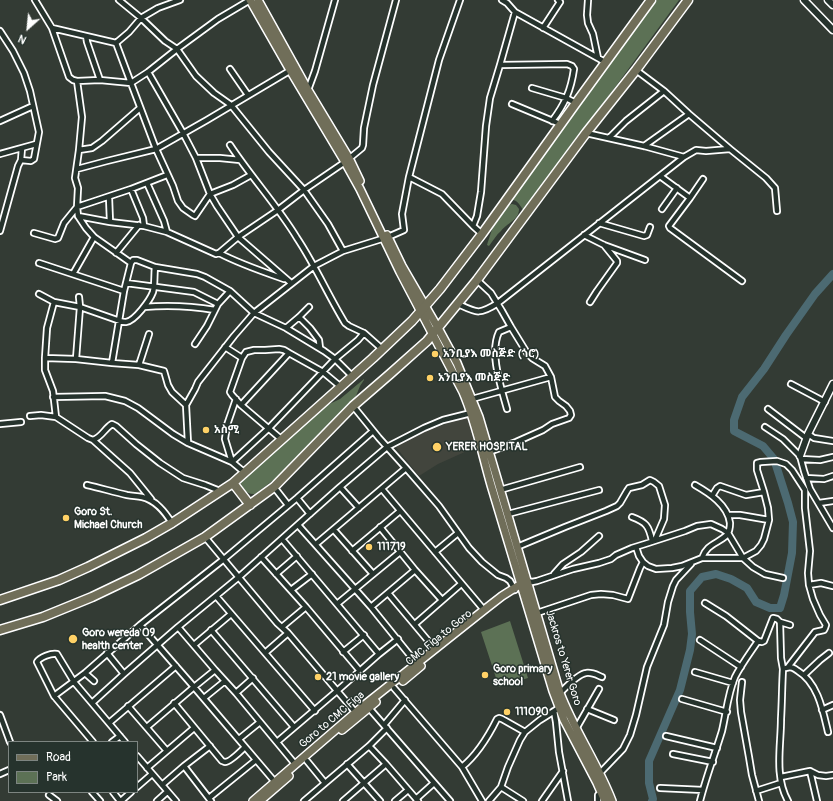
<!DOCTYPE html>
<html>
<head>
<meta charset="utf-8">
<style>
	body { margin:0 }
	#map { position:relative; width:833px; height:801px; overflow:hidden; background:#333b34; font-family:Pangolin,sans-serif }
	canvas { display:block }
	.legend { position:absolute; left:8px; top:741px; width:130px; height:52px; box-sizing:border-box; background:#26332d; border:1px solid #7d8581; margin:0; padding:5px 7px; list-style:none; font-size:12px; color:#fff }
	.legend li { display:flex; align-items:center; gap:8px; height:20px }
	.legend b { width:20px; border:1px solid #7d8581 }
	.north { position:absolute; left:8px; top:8px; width:40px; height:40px; -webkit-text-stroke:3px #26332d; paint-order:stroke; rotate:207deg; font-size:11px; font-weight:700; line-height:16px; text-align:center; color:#fff }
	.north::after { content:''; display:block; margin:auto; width:14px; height:18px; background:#fff; clip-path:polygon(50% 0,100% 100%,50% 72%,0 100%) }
</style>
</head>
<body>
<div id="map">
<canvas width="833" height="801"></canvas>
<ul class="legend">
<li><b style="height:5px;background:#706e59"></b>Road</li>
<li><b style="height:11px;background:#5c7155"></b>Park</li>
</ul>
<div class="north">N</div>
</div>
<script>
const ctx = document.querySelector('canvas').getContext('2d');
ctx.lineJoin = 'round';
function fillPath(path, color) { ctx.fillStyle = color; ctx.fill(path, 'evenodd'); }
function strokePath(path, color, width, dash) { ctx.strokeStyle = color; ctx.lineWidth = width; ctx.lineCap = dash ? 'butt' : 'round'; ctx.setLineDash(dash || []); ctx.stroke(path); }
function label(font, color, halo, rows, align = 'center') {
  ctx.font = font + ' Pangolin,"Noto Sans Ethiopic",sans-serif'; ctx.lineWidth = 3; ctx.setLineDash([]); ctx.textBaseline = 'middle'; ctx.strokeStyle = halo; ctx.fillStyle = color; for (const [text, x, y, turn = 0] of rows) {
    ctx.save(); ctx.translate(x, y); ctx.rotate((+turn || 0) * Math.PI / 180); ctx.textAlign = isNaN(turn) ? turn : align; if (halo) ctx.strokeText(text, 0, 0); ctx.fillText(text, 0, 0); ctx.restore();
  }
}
const built = new Path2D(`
	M467,416L478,446L438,464L419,476L396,447L416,435Z`);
const green = new Path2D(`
	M657,0H679L525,210H523C519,204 517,199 509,200L606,67Z
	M512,204L516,205L519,209C519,220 507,223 501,231C496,235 493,241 489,246L487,245C491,233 498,207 512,204Z
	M364,379V380L360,386L356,396L345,409L330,423L317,439L292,461L280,475L255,494C247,495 242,489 240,481L319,409L340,399Z
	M510,621L528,678L499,687L481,632Z`);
const river = new Path2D(`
	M652,801L653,799L649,783V761L680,690L690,650L692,634L690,612V591L702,577L716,574L731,579L747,588L756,602L770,608H780L784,595L792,553L793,522L788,503L774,459L763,446L734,431V420L742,397L764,369L786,335L815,294L833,274`);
const street = new Path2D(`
	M35,0L52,28
	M119,0L141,18L165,41L177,49L196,76L214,93L231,105L269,152L304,190L328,224L343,251
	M250,0L218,19L177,49L148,72L131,83L156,149L173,186L178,201L183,208L193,215L195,216L210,194L233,185L251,175
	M460,0L439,60L409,177L442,194L473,226
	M588,0L587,15L588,23L593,34L598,58
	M515,12L605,62
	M52,28L116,43L131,83L100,80L77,81L73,80L69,77Z
	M543,28L560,2L558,0
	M0,31L13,51L24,73L30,91L39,132L34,159L31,161L21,160L18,166L0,231
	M86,36L87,42L100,80
	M116,43L129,32L141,18L158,8L180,0
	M500,65L567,64L572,66L574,69C571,90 565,104 552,121
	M230,69L248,95
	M636,70L664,91L689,114L730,149L706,151L696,150L684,157
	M532,88L566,98L576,103
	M308,90L315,71L335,0
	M512,104L560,124
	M0,121L33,106
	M609,138L626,121L664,91
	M230,145C251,177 277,205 297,238C315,265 328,295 345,323L349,326L364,333L382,349
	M644,146L689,114
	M730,149L766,178L775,188L777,211
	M79,150L92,148L102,141L140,108
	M0,154L36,144
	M196,158H220L240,160
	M21,160L22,148
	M77,169L107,161L156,149L207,120L291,70
	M660,176L690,198L669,226L670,228L742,281
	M147,183L164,221L167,232
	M131,189L143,218L144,226
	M109,197L110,222
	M690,198L703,179
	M662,209L677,188
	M78,216L110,222L144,226L167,232L216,254L219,253L238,237L217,206L210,194L196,158L183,133L148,72
	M599,223L644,236L647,235L650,227
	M34,233L55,239L58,238L64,223L77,207L78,188L75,178L79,150L82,117L77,81
	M482,234L473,226L477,216L481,192L486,126L490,98L500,65L515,12L507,3L502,0
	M584,235L604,245L645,260
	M116,253L139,225
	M219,253C240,264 261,271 284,279
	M39,263L124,291
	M131,263L94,237L86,228L78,216L77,207L131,189L167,175
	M155,267L197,274L205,277L230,291
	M73,274L94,237
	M477,280L491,293L502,311L511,327L527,353L532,358L545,366L551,377L555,397L559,401L566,406L570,411L571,415L569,418L552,424L543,430L516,442L489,452
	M126,283L194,292L218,304
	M291,283L238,237L278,210L304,190L345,162L362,148L363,145L364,128L373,85L396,0
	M39,294L54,302
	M79,297L80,307L76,359L112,363L139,365L164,371L168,385L172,392L186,405
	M590,302L597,291L617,263V261L604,245
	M458,304C477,313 479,315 498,303L684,157L644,146L586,133
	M144,307C168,305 191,306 215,310L218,304L230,291L254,313L286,328L324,351L335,359L352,376
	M299,317L310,328L319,340L320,348
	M286,328L299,317L309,307
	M195,344L207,326L215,310
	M225,347L242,358
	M289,353L323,372L341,387
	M45,358V370L53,391L56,417L88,438L93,440C102,437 104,429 112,424L116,426L136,444L160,463L183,478L205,485L220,491
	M76,359L45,358L47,328L54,302L80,307L120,321C122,322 124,322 126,322C135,321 150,300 153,292C155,284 154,275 155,267L137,260H133L131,263L124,291L112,363
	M139,365L149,334
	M791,384L825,402
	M53,397L105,396L125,401L138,408L173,434L188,443L232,462L244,472
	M236,399L227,425L225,439L232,462L269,428L335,359L358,340L364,333
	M472,399L551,377
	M241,405L289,353L284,350L279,349L265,350H254L246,352L242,358L230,392L232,395L241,405L281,439
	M353,406L379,438L406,468L439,506L469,548L482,562L498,575L506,578L510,581L515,590
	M507,409C501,387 489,353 499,332L511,327
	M768,409L806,438
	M30,416L41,415L56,417
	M0,424L21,422
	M765,427L783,439L800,456L804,471L810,489L833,528
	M808,434L814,438L833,441
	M93,440L130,473L151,499
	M188,443L186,405L195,389L198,382L234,336L254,313L314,266L343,251L388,237L404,230L402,214L409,177
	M801,459L820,460L833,457
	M806,478L824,479L833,476
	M87,485C100,488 114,492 127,495C132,496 137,496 142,497C156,500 165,512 172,523
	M695,485C709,493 728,505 730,523C730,527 729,532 727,535C717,544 707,544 702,558
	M274,487L288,505
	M340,487L359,508
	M382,489L484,610
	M500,490L580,467
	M712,496L717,488L720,486L746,495L764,492
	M297,498L310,514
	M819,503L833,501
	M508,514L599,490
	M729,515H740L769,520
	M632,517C646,522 649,526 652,541
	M298,525L371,607L417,664
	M380,527L415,570L442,600
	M334,530L373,574
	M205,537L277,623L288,633L356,713
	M282,539L379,654
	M316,544L406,468
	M517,547L565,527L606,511L617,506L620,503L627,491L629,488L642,485L650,480L654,482L659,486L665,505L664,519L655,540
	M636,547L639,556L643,562L648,566L656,569L672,568L682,566L702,558H743L756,551L761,545L764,539L769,520L768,508L764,492L757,470V463L761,462L777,461L786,464L792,470L805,490V508L810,551L808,573L809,585L813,599L820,615L826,625L825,628L824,630L815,632L788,667
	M352,551L400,511
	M435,552L458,533
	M261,557L306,607L360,671
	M276,574L297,556
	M554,574L563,564L581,552L599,536
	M527,581L532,582L537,581L573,569L599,563L611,559L616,555L632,548L645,544L685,531L697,526L711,524L722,529L728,533L743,558L753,567L765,574L783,578
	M809,585L821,583L833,586
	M291,590L312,574
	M388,593L435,649
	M216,596L315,711
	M705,603L726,616L758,641L762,642L764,641L773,618L777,619L780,622L790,625
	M337,604L400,552
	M371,607L415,570
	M537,613L591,595L601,594L613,595L628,599L640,568L643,562
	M780,622L781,658L783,669C782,685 782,702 781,719C781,746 774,776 788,801
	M415,624L461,584
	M140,625L194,687L275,782
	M178,627L215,670L236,693L295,764
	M282,627L306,607
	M211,630L294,727
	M700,640L741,667
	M194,645L231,614
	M343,652L364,635
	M107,653L124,674
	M265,653L288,633
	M786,668C791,666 794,668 798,671C818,683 823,711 828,732
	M695,672L733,683
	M85,673L94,681
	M804,675L820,660L829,653
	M742,682L740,700L741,712L749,757L752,775L759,801
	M394,688L462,767L482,801
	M236,693L253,678
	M560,693C566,687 578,674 586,673C592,672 597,675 602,677
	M54,696L85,673L140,625L224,559L297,498L373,431
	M204,698L225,681
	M682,699L727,712
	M92,703L124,674L178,627L239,577L340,487L387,447L424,428L443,420L471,413
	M174,703L222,761C223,761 224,762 225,762C230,762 242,750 245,747
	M128,706L167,751
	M369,708L450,801
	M587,709L614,720
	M822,710L833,705
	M554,711L556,722L559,752L568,801
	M0,715L10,742
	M109,723L176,666
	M384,725L405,700
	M147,727L194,687L215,670
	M576,729L599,689
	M666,736L717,748
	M239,739L260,722
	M93,742L54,696L37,662C40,657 51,653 57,654L74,682L125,742
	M112,742L120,736
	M277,742L337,691L379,654L398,639
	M369,746L386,764L418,801
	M673,754L713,762
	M137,756L176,801
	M307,761L325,783
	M347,764L380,801
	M184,766L211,801
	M462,767C478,754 488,737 497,719L499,718L502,719L525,732
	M147,768L194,728
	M810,771L817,801
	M600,773L623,749L630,735L636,715L647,667L664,625L668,602L673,586L676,580L691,564
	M0,774L9,770
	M781,777L810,771L818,775L826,776L833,775
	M162,785L184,766L210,746
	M137,787L152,774
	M501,787L523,801
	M660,788L703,790
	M756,791L781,783
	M92,792L100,801
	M113,792L120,801
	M49,795L57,801
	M209,798L256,760
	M416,799L434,783
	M121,801L131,792
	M157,801L167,792
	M304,801L369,746L387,728
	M343,801L386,764
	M395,801L408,790
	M489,801L501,787L508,767L520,740L525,732L540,720L559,708
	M542,801L563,771
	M598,801V795L602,792
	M700,801C706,777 715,754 722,731C726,714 728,693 735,677C741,665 750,653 758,641`);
const secondary = new Path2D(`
	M804,0L833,30
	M828,0L833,5
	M800,456L808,434L833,384`);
const primary = new Path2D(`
	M250,0L290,70L345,162L360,189L400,272L463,392C476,422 482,454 491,485C512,554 532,623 553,691L564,720L597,783L605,801
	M258,0L308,90L349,158L360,181
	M387,235L402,266L438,328L457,363L479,417L560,693C574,730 598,764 612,801
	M403,681L421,666
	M342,730L376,702
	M253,801L362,707L484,610L502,596L521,584
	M260,801L289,776`);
const highway = new Path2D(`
	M233,483L250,505
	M0,600L59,580L88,567L146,538L172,523L233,483L373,358L412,321L440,289L482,234L576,103L651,0
	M0,630L43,617L92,597L138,575L205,537L274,487L353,406L390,374L427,341L477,280L586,133L636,70L688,0`);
const markers = [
	[435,354,4,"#ffd166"],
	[430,378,4,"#ffd166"],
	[206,430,4,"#ffd166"],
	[437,447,5,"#ffd166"],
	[66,518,4,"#ffd166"],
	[369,547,4,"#ffd166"],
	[73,639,5,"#ffd166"],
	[485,675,4,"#ffd166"],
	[318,677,4,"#ffd166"],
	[507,712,4,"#ffd166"]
];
const poiNames = [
	["አንቢያእ መስጅድ (ጎሮ)",443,354],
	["አንቢያእ መስጅድ",438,378],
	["አስሚ",214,430],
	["YERER HOSPITAL",446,447],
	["Goro St.",74,512],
	["Michael Church",74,525],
	["111719",377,547],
	["Goro wereda 09",82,633],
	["health center",82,646],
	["Goro primary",493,669],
	["school",493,682],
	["21 movie gallery",326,677],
	["111090",515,712]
];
const streetNames = [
	["CMC Figa to Goro",439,638,-39],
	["Jackros to Yerer Goro",563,658,73],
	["Goro to CMC Figa",332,720,-40]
];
fillPath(built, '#42453d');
fillPath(green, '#5c7155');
strokePath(river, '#4c6a72', 8);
strokePath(street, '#fff', 8);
strokePath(secondary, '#fff', 9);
strokePath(primary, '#fff', 10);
strokePath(highway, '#fff', 11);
strokePath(street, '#26332d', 4.5);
strokePath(secondary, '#26332d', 6);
strokePath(primary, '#706e59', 7);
strokePath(highway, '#706e59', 8);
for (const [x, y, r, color] of markers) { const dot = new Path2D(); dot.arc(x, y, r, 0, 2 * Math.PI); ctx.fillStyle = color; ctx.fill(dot); strokePath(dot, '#26332d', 1.5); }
label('bold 11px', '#fff', '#26332d', poiNames, 'left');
label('11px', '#fff', '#26332d', streetNames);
</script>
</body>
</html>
